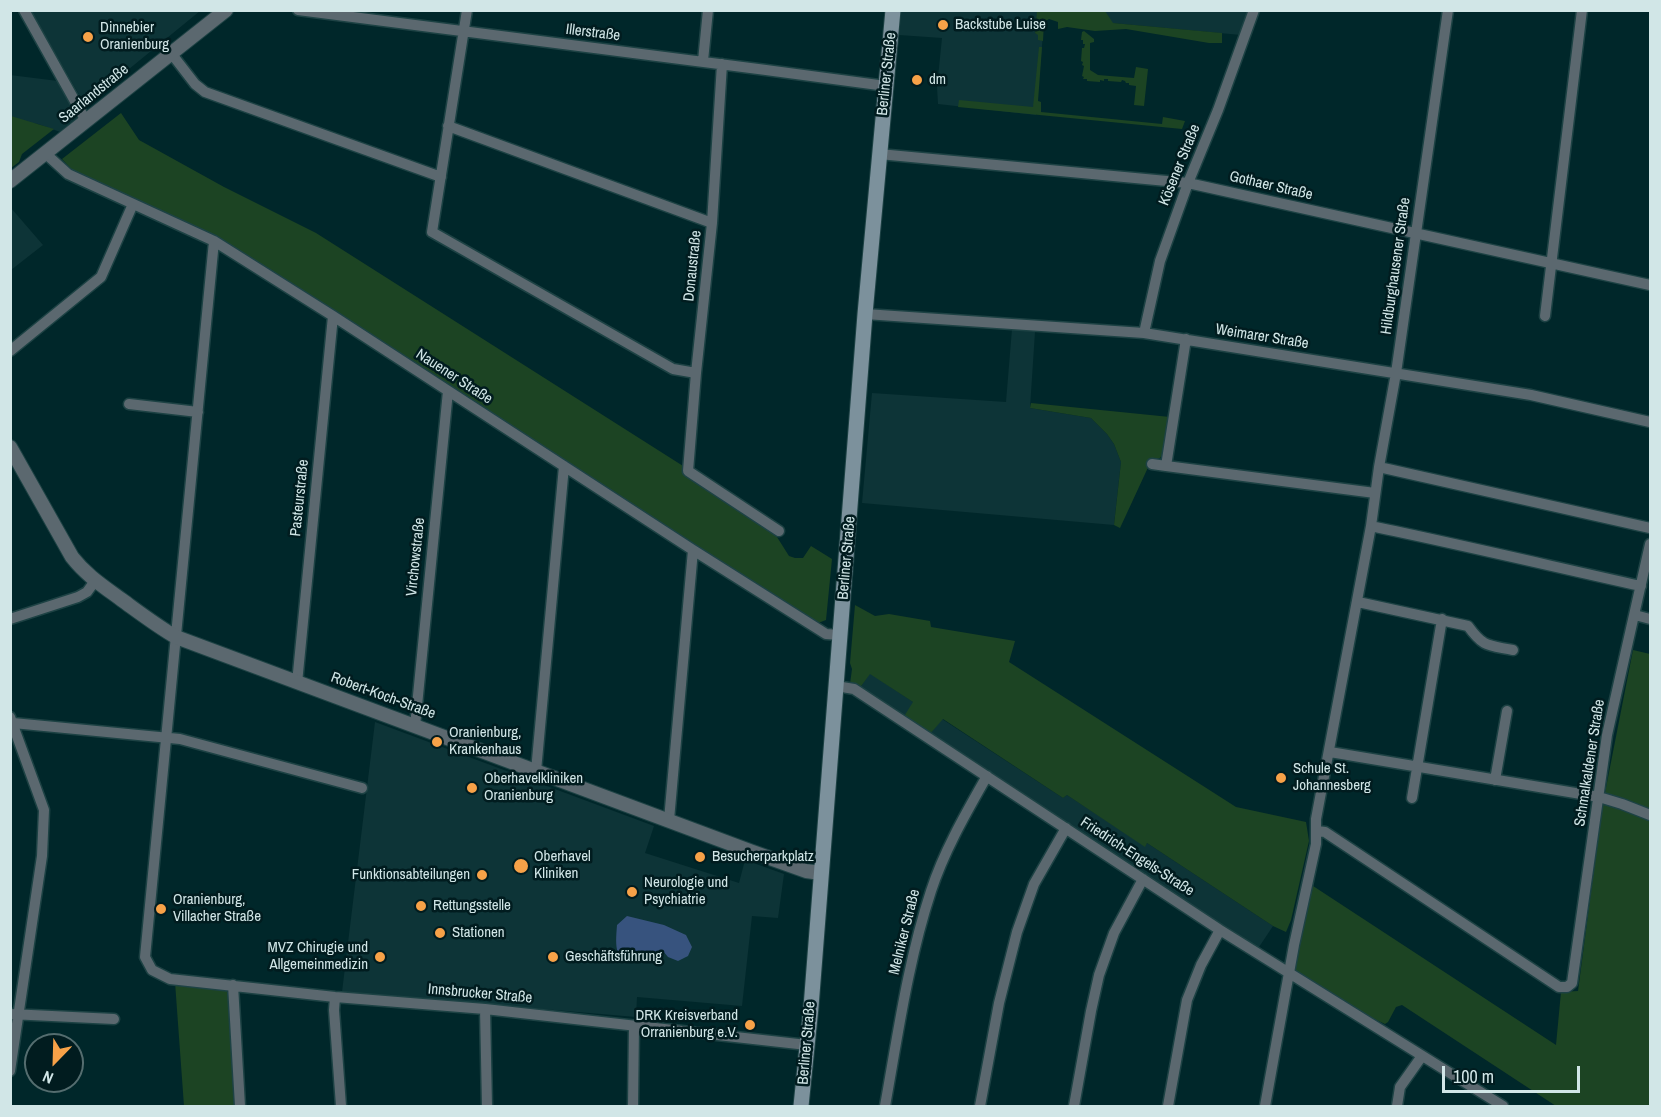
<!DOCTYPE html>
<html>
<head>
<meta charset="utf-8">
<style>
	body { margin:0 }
	#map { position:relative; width:1661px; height:1117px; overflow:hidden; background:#00272a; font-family:"Archivo Narrow",sans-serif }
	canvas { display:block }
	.frame { position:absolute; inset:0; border:12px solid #d1e6e7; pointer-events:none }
	.north { position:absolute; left:24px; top:1033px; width:60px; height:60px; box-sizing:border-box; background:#011c1f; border:2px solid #546d6f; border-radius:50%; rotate:203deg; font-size:16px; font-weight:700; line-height:24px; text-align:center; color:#d1e6e7 }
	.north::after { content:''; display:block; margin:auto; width:21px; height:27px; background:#f7a248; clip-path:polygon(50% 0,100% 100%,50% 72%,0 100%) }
	.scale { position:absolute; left:1442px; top:1066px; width:138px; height:27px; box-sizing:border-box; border:3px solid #d1e6e7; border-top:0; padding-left:8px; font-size:18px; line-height:21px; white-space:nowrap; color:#d1e6e7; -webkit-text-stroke:4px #011c1f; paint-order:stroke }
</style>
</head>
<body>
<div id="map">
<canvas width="1661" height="1117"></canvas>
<div class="frame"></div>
<div class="north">N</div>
<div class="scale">100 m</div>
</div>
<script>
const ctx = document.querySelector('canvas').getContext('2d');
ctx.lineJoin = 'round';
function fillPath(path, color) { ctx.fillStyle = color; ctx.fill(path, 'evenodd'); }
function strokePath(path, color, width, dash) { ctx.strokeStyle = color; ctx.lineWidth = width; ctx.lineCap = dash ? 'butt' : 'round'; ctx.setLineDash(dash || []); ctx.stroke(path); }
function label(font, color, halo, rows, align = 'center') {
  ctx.font = font + ' "Archivo Narrow",sans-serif'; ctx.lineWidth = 5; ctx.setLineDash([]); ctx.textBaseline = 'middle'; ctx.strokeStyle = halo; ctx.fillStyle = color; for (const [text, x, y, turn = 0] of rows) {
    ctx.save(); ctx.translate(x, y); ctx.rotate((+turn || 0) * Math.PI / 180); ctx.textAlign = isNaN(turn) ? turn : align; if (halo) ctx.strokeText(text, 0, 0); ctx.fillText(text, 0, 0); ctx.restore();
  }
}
const built = new Path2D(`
	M31,11H200L85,105Z
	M901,11H1249L1241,35L1037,16L1035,33L1043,34L1036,115L938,104L937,87L942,38L899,35Z
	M10,75L58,81L77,115V122L63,133L38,124L11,120Z
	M11,208L43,245L11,270H10Z
	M1012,329L1035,332L1030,408L1091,418L1107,434L1114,444L1121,462L1114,525L862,503L872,393L1006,402Z
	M870,673L913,702L929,734L942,719L1063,798L1067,795L1145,846L1147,843L1273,926L1257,950L859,689Z
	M375,722L654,826L645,853L739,883L745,860L784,874L778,918L752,916L742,1006L637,997L636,1017L342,992Z`);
const green = new Path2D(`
	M1037,11H1105L1113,23L1222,33V43H1209L1126,29L1095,31L1067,27L1058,29V22L1049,19L1044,22L1043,41L1038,40V35L1035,33Z
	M1084,31L1094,39V42L1090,43V70L1098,75L1134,78L1136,67L1148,69L1144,106L1134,105L1136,86L1129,85V83H1126L1125,81L1122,80L1121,82L1108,81V79H1104V81L1100,80V82L1087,81V79H1083L1084,77L1082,76L1084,66L1082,65L1083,62L1081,61L1082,48H1084L1085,44H1083V40H1081L1082,32Z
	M1039,47H1042L1038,101L1041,102V112L1162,124L1163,117L1185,121L1182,129L958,107L959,100L1033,107Z
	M121,113L139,140L224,187L316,233L765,518L789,556L795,558H803L811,546L832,559L826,620L818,623L805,616L216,236L75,173L62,159Z
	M11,116L54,129L22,154L19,162L11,168Z
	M1031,403L1170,417L1163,454L1160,458L1151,461L1120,528L1114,525L1121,462L1114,444L1107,434L1091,418L1030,408Z
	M855,605L875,616L889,614L930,621L931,627L1015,641L1009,662L1236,807L1306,822L1309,841L1291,920L1286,932L1273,926L1147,843L1145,847L1067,795L1063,798L943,719L929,735L903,718L913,702L870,674L859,689L850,684L852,669L850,663Z
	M1633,650L1650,654V1106H1556L1402,1005L1396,1007L1388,1022L1385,1024L1368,1016L1295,970L1294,966L1310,884L1556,1045L1561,992L1578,991L1602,808Z
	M175,982L229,989L235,1106H184Z`);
const water = new Path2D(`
	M627,916L664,925L686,935L692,947L688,956L678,961L668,957L663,951L654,952L645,962C614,965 615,950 617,925Z`);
const minor = new Path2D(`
	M24,10L86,121
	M298,10C493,37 690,59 886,86
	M467,10L432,232L673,369L696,373
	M171,53L195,84L205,92L441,177
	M703,61L708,10
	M722,64L712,223L696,373L688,471L779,531
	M448,126L712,223
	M46,154L68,174L214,241L333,316L693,550L826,634L840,635
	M879,154L1188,183L1650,285
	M214,241L145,957L152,970L170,979L335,997L485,1009L807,1045
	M865,314L1144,333L1531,395L1650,422
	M1545,316L1582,10
	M1144,333L1160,261L1188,183L1218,110L1254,10
	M10,351L101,277L133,204
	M129,404L198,412
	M1152,464L1166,466L1186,339
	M1166,466L1375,493
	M1379,467L1650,528
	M1371,526C1462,545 1551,566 1641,586
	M1358,602L1468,626C1484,648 1488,645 1513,650
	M1635,615L1650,619
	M10,619L78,597L87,592L95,581
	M297,683L333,316
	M836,686L854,689L1220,930L1503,1106
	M10,717L44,810L42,856L10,1071
	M13,723L180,739L362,788
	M415,726L448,391
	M1330,752L1599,797L1622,804L1650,815
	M536,771L564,466
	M1495,780L1507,711
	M1412,798L1442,619
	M669,820L693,550
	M1317,831L1325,832L1559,987H1567L1572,983L1607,735L1650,544
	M233,985L240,1106
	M335,997L334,1010L341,1106
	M485,1009L487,1106
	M10,1014L114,1019
	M633,1106L634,1026
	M885,1106C898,1034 908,961 931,891C944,851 966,813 987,776
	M980,1106L999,1003L1017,932L1034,884L1066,828
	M1074,1106L1091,1011L1099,975L1114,933L1143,879
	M1168,1106L1187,1000L1201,965L1220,930
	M1265,1106L1294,945L1316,844V819L1371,526L1379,467L1396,373L1448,10
	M1397,1106L1400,1087L1422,1056`);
const tertiary = new Path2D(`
	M10,181L226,10
	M10,447L72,557C86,575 103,586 122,600C140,613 157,626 176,637L750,851L806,871L821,873`);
const secondary = new Path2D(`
	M801,1106L811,1007L865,314L893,10`);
const markers = [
	[943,25,6,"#f7a248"],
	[88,37,6,"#f7a248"],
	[917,80,6,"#f7a248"],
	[437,742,6,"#f7a248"],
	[1281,778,6,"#f7a248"],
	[472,788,6,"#f7a248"],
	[700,857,6,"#f7a248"],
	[521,866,8,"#f7a248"],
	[482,875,6,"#f7a248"],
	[632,892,6,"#f7a248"],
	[421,906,6,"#f7a248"],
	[161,909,6,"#f7a248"],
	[440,933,6,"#f7a248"],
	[380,957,6,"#f7a248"],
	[553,957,6,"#f7a248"],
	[750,1025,6,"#f7a248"]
];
const poiNames = [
	["Backstube Luise",955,25],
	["Dinnebier",100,28],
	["Oranienburg",100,45],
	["dm",929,80],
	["Oranienburg,",449,733],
	["Krankenhaus",449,750],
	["Schule St.",1293,769],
	["Johannesberg",1293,786],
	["Oberhavelkliniken",484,779],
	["Oranienburg",484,796],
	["Oberhavel",534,857],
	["Kliniken",534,874],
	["Besucherparkplatz",712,857],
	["Funktionsabteilungen",470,875,"right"],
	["Neurologie und",644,883],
	["Psychiatrie",644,900],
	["Oranienburg,",173,900],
	["Villacher Straße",173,917],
	["Rettungsstelle",433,906],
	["Stationen",452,933],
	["MVZ Chirugie und",368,948,"right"],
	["Allgemeinmedizin",368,965,"right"],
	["Geschäftsführung",565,957],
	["DRK Kreisverband",738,1016,"right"],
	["Orranienburg e.V.",738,1033,"right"]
];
const streetNames = [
	["Illerstraße",593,33,7],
	["Berliner Straße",887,74,-84],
	["Saarlandstraße",94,94,-39],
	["Kösener Straße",1180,165,-68],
	["Gothaer Straße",1271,186,13],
	["Donaustraße",693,266,-84],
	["Hildburghausener Straße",1396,266,-82],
	["Weimarer Straße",1262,337,9],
	["Nauener Straße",454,377,33],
	["Pasteurstraße",300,498,-84],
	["Virchowstraße",416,557,-84],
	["Berliner Straße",847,558,-85],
	["Robert-Koch-Straße",383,696,20],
	["Schmalkaldener Straße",1590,763,-81],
	["Friedrich-Engels-Straße",1137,857,33],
	["Melniker Straße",905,932,-76],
	["Innsbrucker Straße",480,994,5],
	["Berliner Straße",807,1043,-85]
];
fillPath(built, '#0d3437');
fillPath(green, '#1c4423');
fillPath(water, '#37537e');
strokePath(minor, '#1d4244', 13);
strokePath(tertiary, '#1d4244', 16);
strokePath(secondary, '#1d4244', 17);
strokePath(minor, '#5b686f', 10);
strokePath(tertiary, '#5b686f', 14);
strokePath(secondary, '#7c919c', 15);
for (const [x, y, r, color] of markers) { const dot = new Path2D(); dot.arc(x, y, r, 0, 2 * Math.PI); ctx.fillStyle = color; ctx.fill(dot); strokePath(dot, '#011c1f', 2); }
label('15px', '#d1e6e7', '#011c1f', poiNames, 'left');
label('15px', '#d1e6e7', '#011c1f', streetNames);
</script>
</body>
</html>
